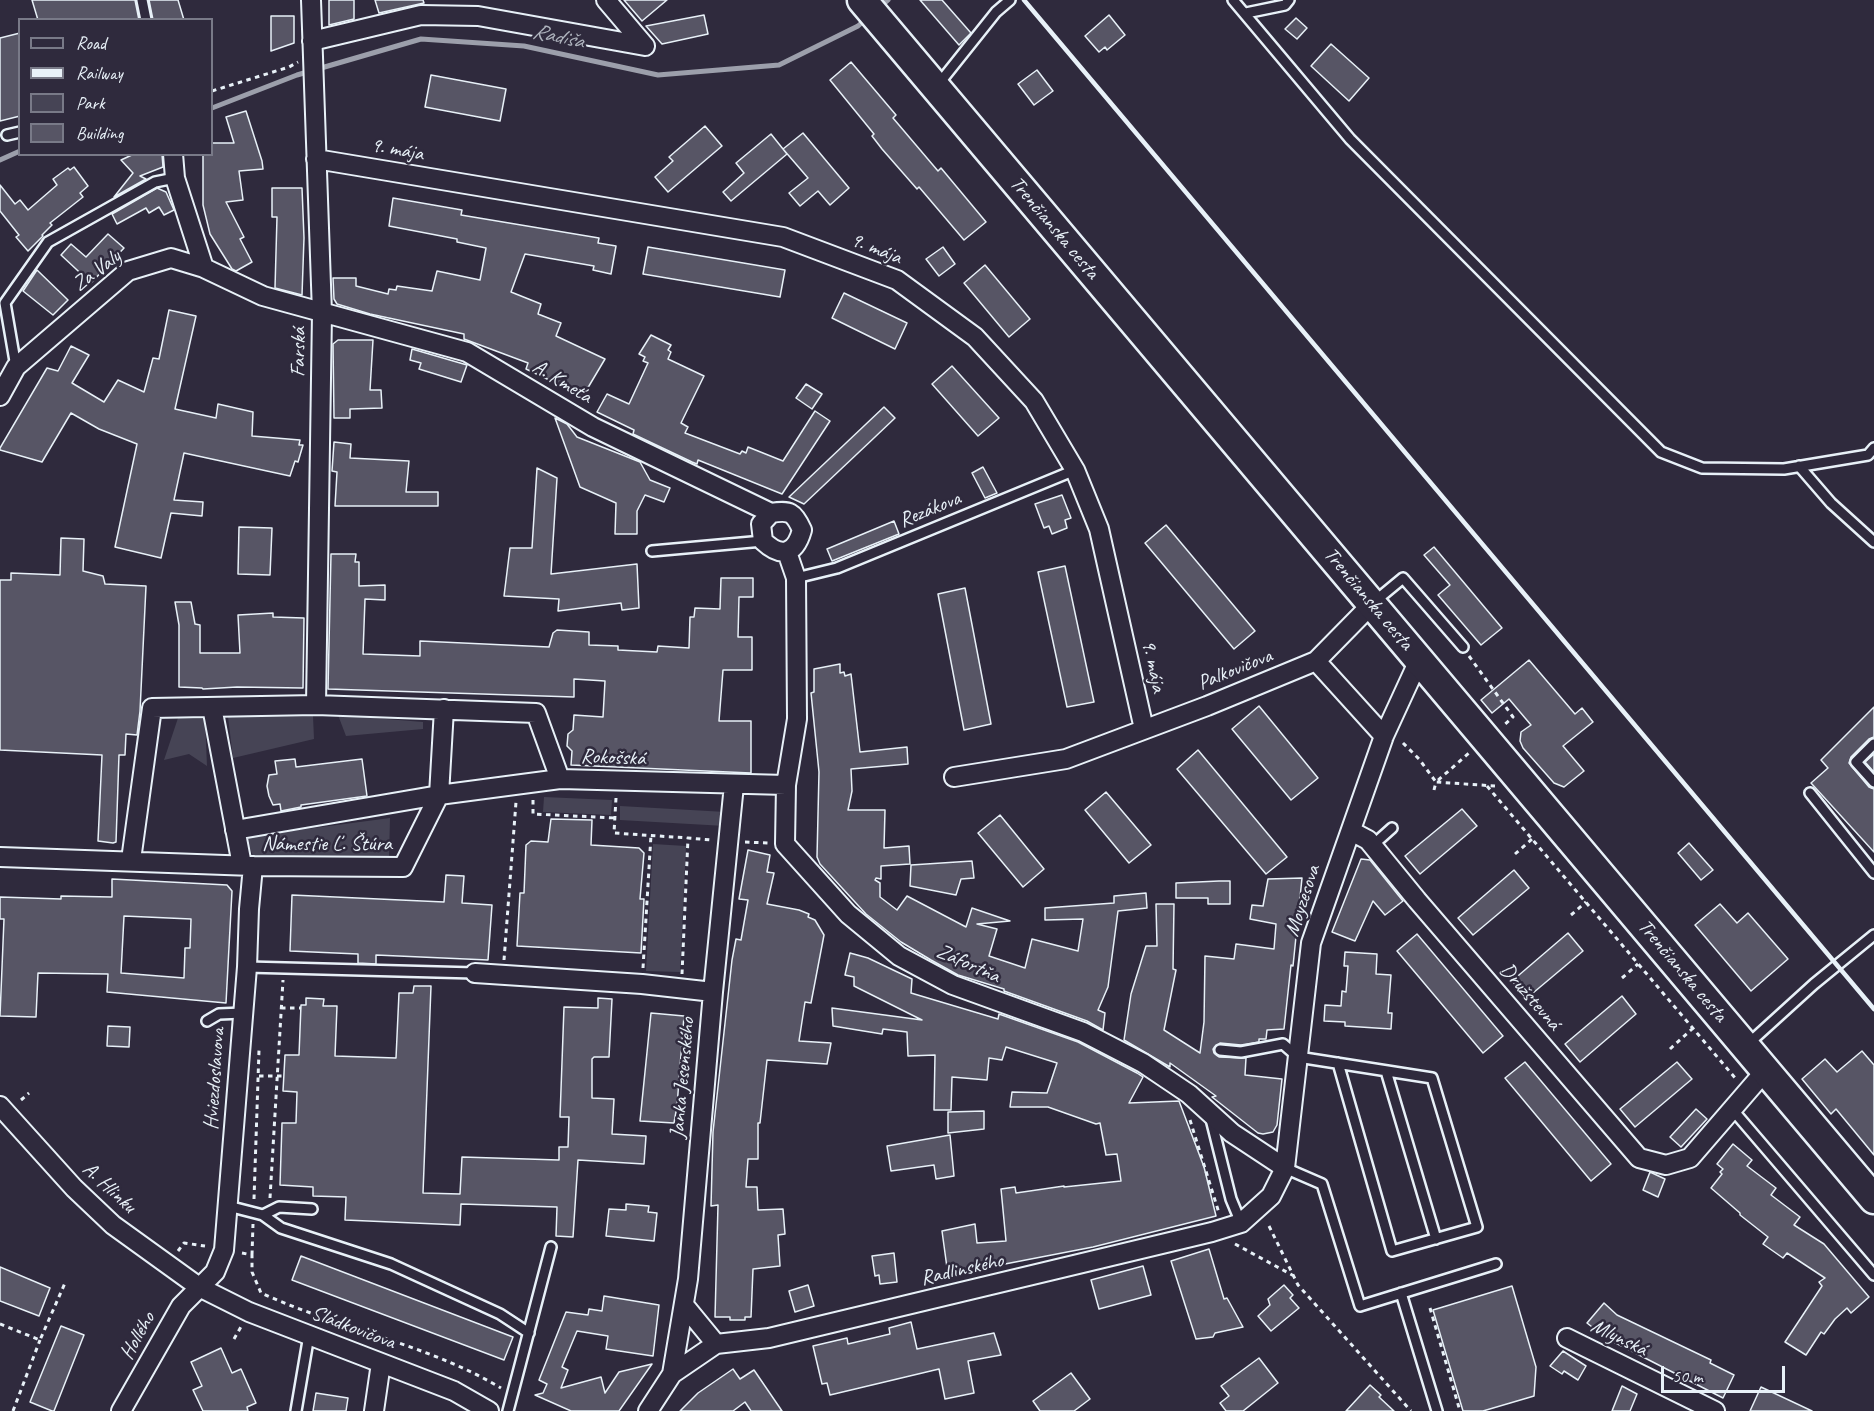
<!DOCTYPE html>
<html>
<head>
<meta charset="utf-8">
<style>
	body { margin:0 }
	#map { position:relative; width:1874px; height:1411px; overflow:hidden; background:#2f2a3d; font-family:Caveat,sans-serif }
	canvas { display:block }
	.legend { position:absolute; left:18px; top:18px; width:195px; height:138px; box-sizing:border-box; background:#2f2a3d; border:2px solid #797a88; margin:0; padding:8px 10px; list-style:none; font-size:18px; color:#e8f1f8 }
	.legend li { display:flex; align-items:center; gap:12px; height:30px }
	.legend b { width:30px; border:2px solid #797a88 }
	.scale { position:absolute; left:1661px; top:1366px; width:124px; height:27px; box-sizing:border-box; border:3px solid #e8f1f8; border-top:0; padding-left:8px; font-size:18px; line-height:21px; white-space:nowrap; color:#e8f1f8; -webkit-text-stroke:4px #2f2a3d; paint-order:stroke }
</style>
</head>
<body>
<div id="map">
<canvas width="1874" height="1411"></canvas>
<ul class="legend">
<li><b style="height:8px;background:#2f2a3d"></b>Road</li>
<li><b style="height:8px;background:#e8f1f8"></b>Railway</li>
<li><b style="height:16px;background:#464455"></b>Park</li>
<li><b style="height:16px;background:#575565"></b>Building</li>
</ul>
<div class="scale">50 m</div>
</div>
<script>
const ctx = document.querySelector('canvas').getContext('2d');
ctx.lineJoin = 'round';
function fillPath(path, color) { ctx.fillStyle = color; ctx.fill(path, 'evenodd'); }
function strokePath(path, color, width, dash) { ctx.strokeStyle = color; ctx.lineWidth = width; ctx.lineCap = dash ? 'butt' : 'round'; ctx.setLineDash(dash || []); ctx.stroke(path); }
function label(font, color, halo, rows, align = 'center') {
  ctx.font = font + ' Caveat,sans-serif'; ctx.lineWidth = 5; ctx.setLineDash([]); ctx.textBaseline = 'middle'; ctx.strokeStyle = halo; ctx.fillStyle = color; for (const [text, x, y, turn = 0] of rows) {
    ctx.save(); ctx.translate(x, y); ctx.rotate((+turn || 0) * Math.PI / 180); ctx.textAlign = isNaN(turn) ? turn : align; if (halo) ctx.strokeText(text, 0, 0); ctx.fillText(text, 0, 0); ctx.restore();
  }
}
const green = new Path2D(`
	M338,715L423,722V729L346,736Z
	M313,716L314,739L233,758L228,717Z
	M178,718L205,719L207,766L189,754L164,760Z
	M544,797L612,800L611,815L543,812Z
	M620,806L726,812L725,826L620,820Z
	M390,818L389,858L254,859L246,837Z
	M653,844L686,846L680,972L646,971Z`);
const stream = new Path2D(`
	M879,8L888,0
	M212,108L297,75L421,39L524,46L658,75L779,65L858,26L867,18
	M0,160L20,151`);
const building = new Path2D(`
	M32,0H135L139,20H38Z
	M149,0H178L184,20H153Z
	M329,0H354V19L329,25Z
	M375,0H423L424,3L379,13Z
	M624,0H667L642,21Z
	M920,0H942L971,33L959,45Z
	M704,15L708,34L662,44L646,26Z
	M1109,15L1125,35L1107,50L1105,47L1099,52L1085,36Z
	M271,16H294V43L271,51Z
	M1296,18L1307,28L1297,39L1285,29Z
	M20,33V116L0,121V38Z
	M1331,44L1369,78L1349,101L1311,66Z
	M851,62L896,115L893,118L938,171L941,168L986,222L964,240L919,187L917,189L882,149L872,136L874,134L830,80Z
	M1037,70L1053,91L1034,105L1018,84Z
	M431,75L506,89L500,121L425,107Z
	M246,111L262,161L263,169L239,171L243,200L226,202L244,237L240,239L252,262L236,271L232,269L210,234L203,205V154H212V143H234L226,117Z
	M705,126L722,146L668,192L655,177L673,161L669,157Z
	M803,133L849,188L830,205L818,191L800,206L789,193L808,178L783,149Z
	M771,134L787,154L731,201L723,192L744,173L736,163Z
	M134,154H162L163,167L140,176L146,179L114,197L133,173L121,160Z
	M74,167L88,186L80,193L83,197L50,223L52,225L42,235L43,236L28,251L16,237L19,235L0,211V185L15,204L20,200L28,210L57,185L53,179L68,168L70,170Z
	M157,188L166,192L174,210L164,215L159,207L149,213L146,208L117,224L112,214Z
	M272,188H302L304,238L302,295L275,288L277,217H272Z
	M393,198L462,210L461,215L599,238L598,243L616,246L611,274L593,270L594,266L525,254L511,292L541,304L538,314L561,323L556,336L605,359L583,396L526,369L528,363L464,339V334L370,314L337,304L334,299L333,278H356V286L388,294L389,289L396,290L397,286L432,291L437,271L480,280L486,248L457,242V239L389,226Z
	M108,234L124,248L91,283L61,255L71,244L86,257Z
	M648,247L785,270L780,297L643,274Z
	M943,247L955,264L939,276L926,259Z
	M985,265L1030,319L1009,337L964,283Z
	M37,270L68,300L53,315L23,291Z
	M844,293L907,323L895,349L832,318Z
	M169,310L196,316L175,409L216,418L218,404L253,412L252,436L300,440L299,445H303L298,462L295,461L290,476L184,453L174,500L203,502L202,516L171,513L161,558L115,547L137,444L99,429L71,413L42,462L0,450V448L47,368L58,371L71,346L89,355L72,383L104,402L118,380L144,392L153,358L159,359Z
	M651,335L671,345L668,350L671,352L668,359L704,376L681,423L688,427L685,433L740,454L742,451L746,453L748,447L783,461L815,411L830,421L782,494L698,460L697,464L692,462L633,434L634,430L597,412L607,394L629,404L648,363L643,361L645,357L639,354Z
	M338,340H373L370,390H381L382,408L350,409V418H334L333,344Z
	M412,349L467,365L461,382L419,369L421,363L410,360Z
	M952,366L999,418L978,436L932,384Z
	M806,384L822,394L812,409L796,398Z
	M884,407L895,418L875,437L804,504L789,497Z
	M555,418L567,424L577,437L640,462L650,480L670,488L664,502L645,495L637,511V534H615L616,503L580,487Z
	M334,442L351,444L350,458L409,461L406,492H438V506H335L337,472L332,471Z
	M983,467L997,493L985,498L972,473Z
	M537,468L557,478L551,574L637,564L639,608L622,610L621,603L558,611L559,599L504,596L510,548H532Z
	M1062,495L1071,518L1065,520L1067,528L1052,534L1049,526L1044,528L1035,504Z
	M894,521L899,534L832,561L827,549Z
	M1166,525L1255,631L1234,649L1145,543Z
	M239,527L272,528L270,575L238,574Z
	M61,538L84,539L83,571L103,576L105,584L146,586L140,711L137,735L126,734L125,755H119L116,842L113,843L98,841L102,755L0,750V580H11V573L60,575Z
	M1434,547L1502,628L1481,645L1438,595L1450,585L1424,555Z
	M331,554H356L355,562H359V586L385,585V600L365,599L363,654L420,656V641L549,647L553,633L557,630L589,632V645L618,646V650L657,652L658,646L689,648L690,617H694L695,608L720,609L721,578H753V597H739L738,637H752V670H723L719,721H751V773L571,765L572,751L567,746L568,734L573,730L574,715L603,717L605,681L574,679V697L328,689Z
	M1065,566L1094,702L1067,707L1038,572Z
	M965,588L991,724L964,730L938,594Z
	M175,602H191L195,624L200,625V653H240L238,615L273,613V617L304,618L303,688L237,687L203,689L202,688L179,687V625Z
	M1529,660L1575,714L1582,708L1593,722L1563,746L1584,771L1564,787L1554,783L1523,748L1520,741L1521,732L1531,725L1509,699L1492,713L1481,700Z
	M840,664V673L844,672L845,676L851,674L860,752L907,747L908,764L851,769L852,791L848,810H885L884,848L909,846L910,864L881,866V879L876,878L875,880L880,883V897L897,910L907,896L966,927L972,908L1010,921L977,924L997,929L989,956L1025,968L1032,939L1078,951L1083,919L1045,920V908L1114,903V896L1146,893L1147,908L1118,911L1108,987L1098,1010L1105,1013L1103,1030L1087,1021L1004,991V989L958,975L931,960L901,942L866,914L820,864L817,857L819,772L811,693L814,692V669Z
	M1259,706L1318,778L1291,800L1232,729Z
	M1874,707V737L1869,739L1851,757L1849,763L1869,787L1874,789V852L1811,783L1828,768L1821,760Z
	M1198,750L1287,857L1266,874L1177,769Z
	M1874,754V772L1865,762Z
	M295,759L296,767L362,759L367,796L301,805V807L281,811L280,804L273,805L269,796L267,786L269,775L277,774L275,761Z
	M1106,792L1151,845L1129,863L1085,810Z
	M1462,809L1477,826L1420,874L1405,856Z
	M1000,815L1044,869L1023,887L978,833Z
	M551,819L592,820L591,845L639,848L644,853L640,899H644L641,953L517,946L520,893H524L526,845L531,841L548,842Z
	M1689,843L1713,870L1701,880L1678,853Z
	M748,850L770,855L767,872L774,873L767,904L799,910L809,914L808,917L815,920L824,935L811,1003L805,1002L799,1041L831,1043L827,1064L767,1060L760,1123H758V1159H748L746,1187H757L758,1210L783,1209L785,1234L778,1235L780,1266L753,1269L751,1317H745V1320H730V1317H715L718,1205L711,1206L713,1132L732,960L736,939L741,940L748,900L739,899Z
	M1361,859L1370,860L1403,901L1385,915L1373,901L1355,941L1332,932Z
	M972,861L974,878L961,879L956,895L910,886L911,865Z
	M1514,870L1529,888L1473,935L1458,918Z
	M446,875L464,876L462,903L492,905L488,960L376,955V964L358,963V954L290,951L292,895L444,902Z
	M1302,878L1293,966L1291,965L1284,1029L1267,1030L1266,1039H1259V1042L1241,1045L1220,1043L1213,1049L1214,1053L1219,1057L1246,1058L1245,1075L1282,1079L1277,1125L1273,1132L1263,1134L1258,1133L1212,1097L1216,1096L1170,1063V1067L1124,1040L1131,994L1146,946H1157L1156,904H1174L1173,969L1176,970L1164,1030L1200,1053L1204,1022L1205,956L1234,959L1236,944L1274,949L1276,924L1250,919L1252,905L1263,906L1268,879Z
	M112,879L227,885L232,891L226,1003L107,992L108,974L38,973L36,1017L0,1016L4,919H0V897L61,899V896L112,897ZM124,916L191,919L190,948H185L184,978L121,973Z
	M1219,881H1230V904H1208V898H1176V883Z
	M1720,904L1737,923L1748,913L1788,959L1751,991L1695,925Z
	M1568,933L1583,951L1527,998L1512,981Z
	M1417,934L1503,1036L1483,1053L1397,951Z
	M1345,952L1377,954L1376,974L1391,975L1388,1013H1392L1391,1029L1345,1026V1022L1324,1021L1325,1005L1341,1006L1342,991L1346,992L1348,966H1344Z
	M850,953L868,958L912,979L911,993L998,1019L999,1014L1078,1042L1137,1073L1143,1077L1129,1103L1179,1101L1204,1167L1216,1216L1093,1247L948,1275L942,1231L975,1224L977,1243L1006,1241L1001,1189L1015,1187L1016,1193L1064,1186V1187L1121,1181L1117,1154L1106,1155L1100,1123L1096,1124L1048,1107H1010L1012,1092L1047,1093L1057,1063L1006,1047L1002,1060L989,1058L987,1080L952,1077L951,1110H934L935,1055L908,1056L907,1032L883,1029L882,1034L833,1026L832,1008L922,1020L854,986V977L845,975Z
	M414,986H431L423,1193L460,1194L462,1157L559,1160V1147H568L569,1117H560L564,1007L598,1008V998L612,999L609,1057H594L592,1059V1098L614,1099L612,1134L646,1136L644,1164L578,1160L573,1237L556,1236L557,1207L461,1204L460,1225L345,1220L346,1197L313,1196V1187L280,1185L282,1123H296L297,1092L283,1091L285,1055H299L301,1005H306V998L324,999L323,1006H337L335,1056L396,1058L399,993H413Z
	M1622,996L1636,1014L1580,1062L1565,1044Z
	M651,1013L684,1016L677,1106L674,1123L640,1121Z
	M108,1026L130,1027L129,1047L107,1046Z
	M1862,1051L1874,1065V1155L1836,1109L1831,1114L1802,1079L1825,1059L1837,1072Z
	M1525,1062L1611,1164L1591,1181L1505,1078Z
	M1677,1062L1692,1079L1635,1127L1620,1109Z
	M1696,1109L1707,1119L1681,1147L1670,1137Z
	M984,1111V1129L948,1133V1112Z
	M950,1135L954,1176L936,1179L934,1165L891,1171L887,1146Z
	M1733,1144L1752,1160L1747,1166L1776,1188L1771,1195L1800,1217L1794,1225L1824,1244L1869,1297L1851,1313L1847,1308L1835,1319L1824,1334L1821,1332L1806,1355L1785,1342L1822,1286L1819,1282L1825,1278L1787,1253L1783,1258L1763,1244L1768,1237L1740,1215V1213L1711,1188L1722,1174L1720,1172L1723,1169L1717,1164Z
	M1650,1172L1665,1179L1658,1197L1643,1190Z
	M626,1204L649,1206L648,1212L657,1213L654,1241L606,1236L609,1209L626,1210Z
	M1209,1249L1224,1299L1227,1298L1243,1327L1215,1333L1213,1337L1196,1339L1171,1261Z
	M894,1253L897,1282L880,1284L879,1275L875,1276L872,1256Z
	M301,1256L513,1337L504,1360L292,1280Z
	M1143,1266L1151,1295L1099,1309L1091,1280Z
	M0,1267L50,1288L39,1316L0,1301Z
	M808,1285L814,1306L795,1312L789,1291Z
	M1284,1285L1293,1295L1290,1298L1299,1308L1271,1331L1258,1316L1270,1305L1268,1299Z
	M1512,1286L1536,1367L1534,1396L1483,1411H1463L1433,1310Z
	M604,1296L659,1305L653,1356L606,1349L608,1336L577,1331L562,1367L568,1370L561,1388L601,1377L605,1393L619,1372L652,1364L619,1411H571L535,1395L543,1393L547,1384L539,1380L566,1312L588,1315L589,1309L602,1311Z
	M1604,1303L1617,1315L1711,1360L1710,1363L1734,1375L1723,1398L1606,1338L1587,1323Z
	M911,1322L917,1349L994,1333L1001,1355L968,1361L974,1393L945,1399L939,1369L830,1395L827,1383L822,1384L813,1346L847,1338L848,1344L890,1334L889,1328Z
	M61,1326L84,1335L54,1411H52L30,1402Z
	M221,1348L232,1373L241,1369L256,1403L247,1407L248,1411H203L193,1390L202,1386L191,1362Z
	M1563,1351L1586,1366L1578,1380L1564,1371L1562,1374L1550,1366Z
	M1259,1358L1278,1383L1243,1411H1226L1220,1403L1229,1396L1221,1386Z
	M733,1369L740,1379L754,1370L782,1411H751L745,1402L733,1411H680L698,1393Z
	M1071,1373L1090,1399L1074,1411H1040L1033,1401Z
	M1370,1385L1381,1395L1379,1397L1394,1411H1346Z
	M1622,1386L1637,1394L1630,1411H1612Z
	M1761,1387L1812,1411H1750Z
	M316,1393L348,1398L346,1411H313Z`);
const path = new Path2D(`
	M212,91L289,67L298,62
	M1469,656L1513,717L1503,726
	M1403,743L1419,759L1436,782L1469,753
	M1487,786L1736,1079
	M1434,790L1436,782L1495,786
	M616,798L614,833L688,838
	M533,800V814L616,818
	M745,842L768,843
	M1515,854L1532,839
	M1571,915L1586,902
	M504,960L516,802
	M643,968L651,835
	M682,974L688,838L711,840
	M1622,978L1638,964
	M281,1008H301
	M1670,1049L1692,1029
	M259,1076H284
	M21,1100L29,1093
	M1190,1120L1219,1213
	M270,1198L283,980
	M254,1199L259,1050
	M1269,1226L1298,1285L1411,1411
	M1235,1244L1294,1276
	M178,1251L184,1243L205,1246
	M242,1253L252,1255V1272L261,1293C340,1329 427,1344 501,1388
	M252,1255L253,1224
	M1430,1308L1460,1411
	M0,1324L40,1340L65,1283
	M234,1339L242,1325
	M13,1411L40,1340`);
const lane = new Path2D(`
	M142,0L146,20
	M1233,0L1350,139L1661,452L1702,468L1784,469L1868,455L1874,448
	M1246,13L1285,5L1289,0
	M937,86L996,12L1010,0
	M7,135L20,132
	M16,367L5,303L48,242L155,182L175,178
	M1799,466L1831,503L1874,542
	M652,551L763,541
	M796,578L837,568L1075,470
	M1374,602L1403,578L1463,647
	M1874,744L1856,762L1874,782
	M1810,793L1874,873
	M1373,845L1392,828
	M247,967L475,973
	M207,1021L219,1014L243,1013
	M1748,1044L1814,984L1874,935
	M1220,1050L1241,1052L1283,1044L1298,1057L1432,1078L1477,1227L1392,1251L1338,1063
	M1386,1071L1436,1239
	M1732,1109L1874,1275
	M1211,1119L1231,1199L1241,1223
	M1285,1168L1322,1184L1360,1306L1496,1264
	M228,1206L263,1215L281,1228L391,1264L500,1314L529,1333
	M263,1215L279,1207L312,1209
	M1401,1293L1437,1411
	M296,1411L309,1335
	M508,1411L551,1247`);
const street = new Path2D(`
	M311,0L322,313L316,705
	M606,0L645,46
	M312,41L421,15L478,16L645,46
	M173,154L175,178L204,268
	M316,159L783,237L897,280L975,337L1034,401L1075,470L1099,529L1144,729
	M0,396L16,367L128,271L171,258L204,268L263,296L467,352L593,427L771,513L761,524L763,541C781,558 795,555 802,530C794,512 790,510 771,513
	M787,552L796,578L797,719L786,785L785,844L848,914L899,956L953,985L1083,1032L1143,1063L1189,1094L1232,1133L1285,1168
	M1316,661L1384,736
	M212,707L242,865
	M954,777L1066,759L1207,706L1316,661L1372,604
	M235,830L439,795L560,779L786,785
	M1351,831L1368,840L1417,900L1639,1158L1666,1165L1690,1158L1766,1070
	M0,857L253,866L403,867L439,795L444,709
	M131,860L152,708L316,705L536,713L560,779
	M475,973L642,984L713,992
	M0,1106L74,1188L113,1225L199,1287L249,1312L454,1391L489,1411
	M684,1305L716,1344
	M1567,1338L1715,1411
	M672,1374L688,1279L713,992L734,785
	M121,1411L181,1306L215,1272L224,1250L247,967L249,909L253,866
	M374,1411L381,1363
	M648,1411L672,1374L716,1344L769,1338L1212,1232L1241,1223L1271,1196L1285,1168L1311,943L1384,736L1419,660`);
const primary = new Path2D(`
	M862,0L1874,1199`);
const rail = new Path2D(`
	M1024,0L1874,1009`);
const streetNames = [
	["9. mája",397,150,10],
	["Trenčianska cesta",1054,228,50],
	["9. mája",876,249,22],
	["Za Valy",97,271,-37],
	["Farská",299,352,-89],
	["A. Kmeťa",562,382,31],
	["Rezákova",930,510,-22],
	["Trenčianska cesta",1368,599,50],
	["9. mája",1153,666,78],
	["Palkovičova",1235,670,-22],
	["Rokošská",613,758,2],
	["Námestie Ľ. Štúra",327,844],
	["Moyzesova",1303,901,-72],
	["Záfortňa",968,964,24],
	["Trenčianska cesta",1682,971,50],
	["Družstevná",1530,997,49],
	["Janka Jesenského",683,1078,-85],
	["Hviezdoslavova",215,1079,-86],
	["A. Hlinku",109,1188,43],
	["Radlinského",962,1270,-13],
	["Sládkovičova",353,1328,21],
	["Hollého",138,1336,-61],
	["Mlynská",1619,1338,26]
];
const waterNames = [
	["Radiša",558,37,12]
];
fillPath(green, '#464455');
strokePath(stream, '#9c9fab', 5);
fillPath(building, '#575565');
strokePath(building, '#e8f1f8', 1.5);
strokePath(lane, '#e8f1f8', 14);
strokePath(street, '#e8f1f8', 22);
strokePath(primary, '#e8f1f8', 33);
strokePath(path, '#e8f1f8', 3, [4.5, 4.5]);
strokePath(lane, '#2f2a3d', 9);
strokePath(street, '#2f2a3d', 18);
strokePath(primary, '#2f2a3d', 28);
strokePath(rail, '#e8f1f8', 4.5);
label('21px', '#e8f1f8', '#2f2a3d', streetNames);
label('italic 22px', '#afb4be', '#2f2a3d', waterNames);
</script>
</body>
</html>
